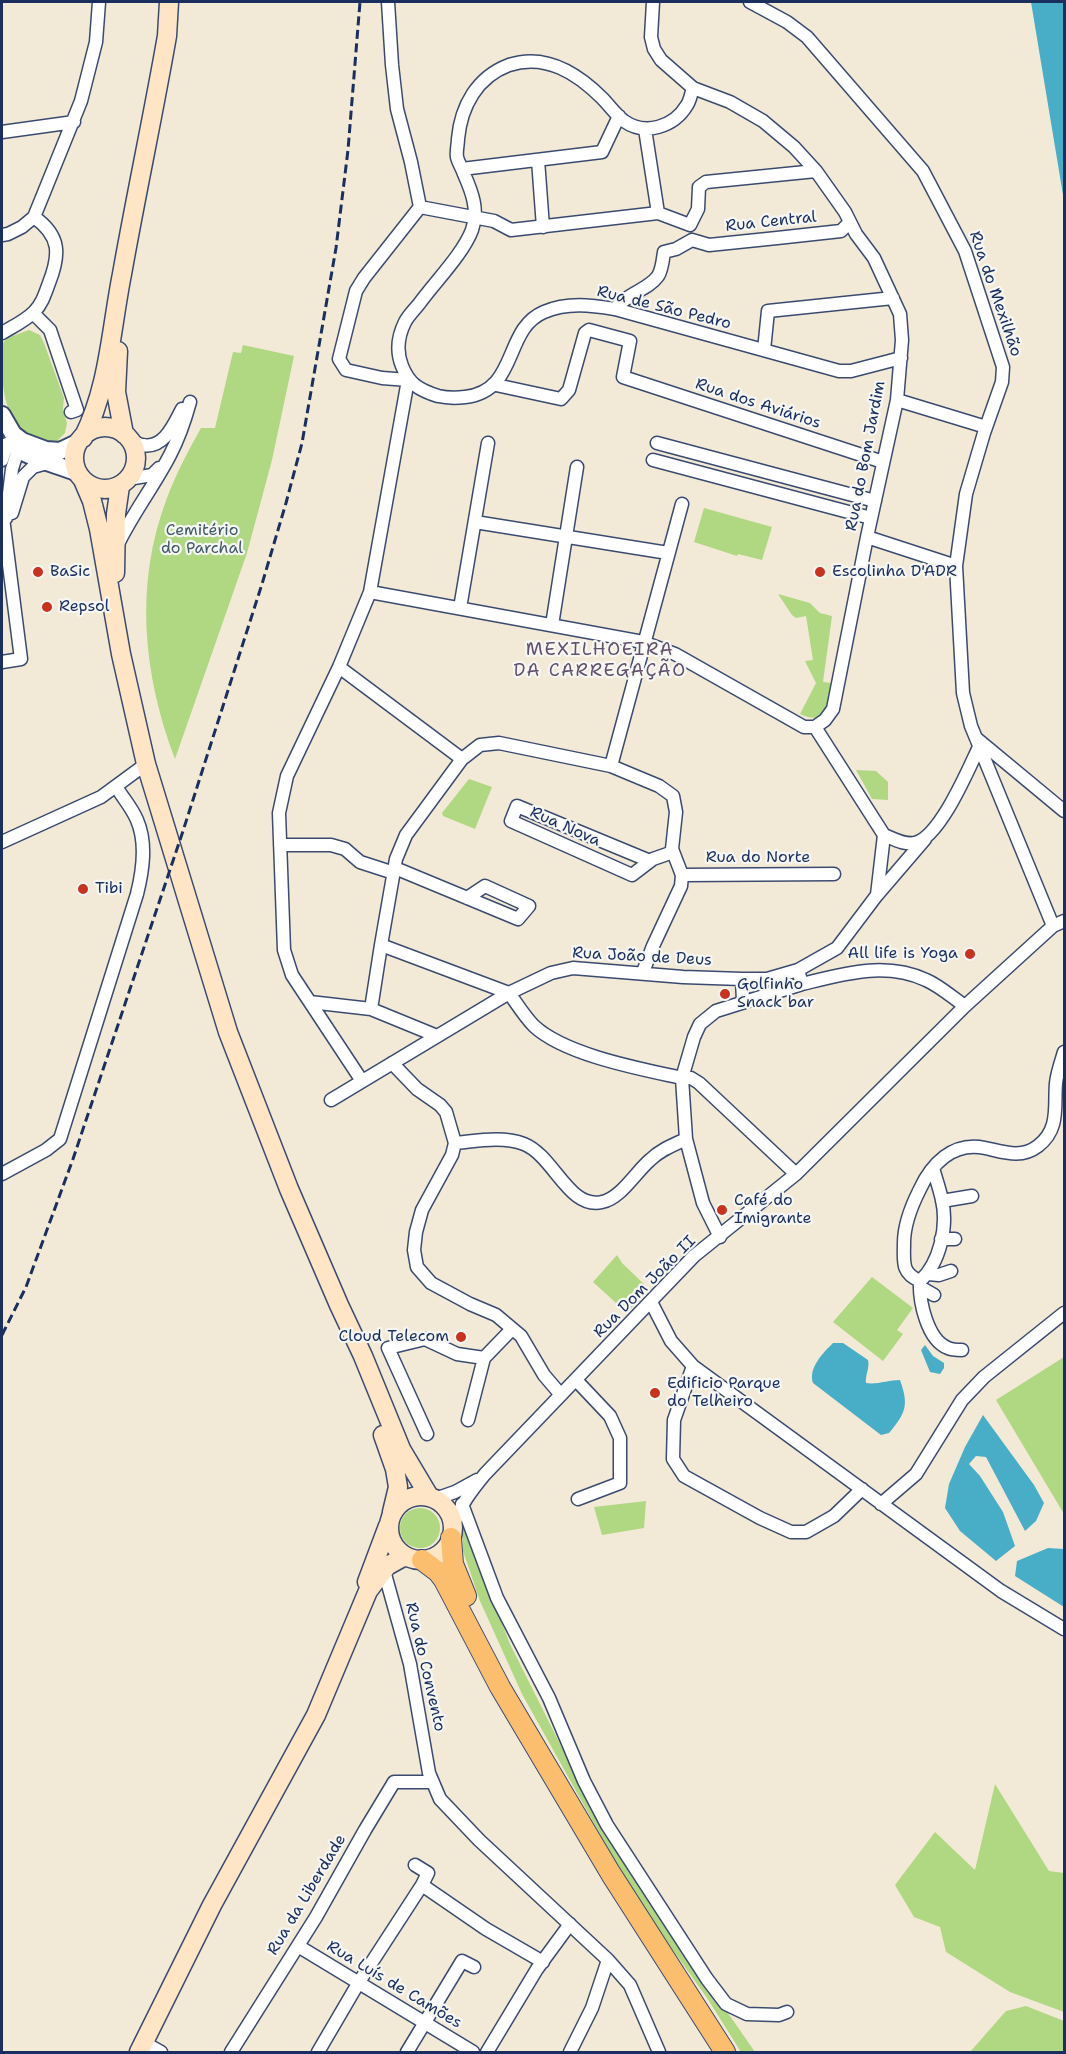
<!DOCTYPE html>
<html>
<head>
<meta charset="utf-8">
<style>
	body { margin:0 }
	#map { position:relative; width:1066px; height:2054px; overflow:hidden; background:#f3e9d7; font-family:"Shantell Sans",sans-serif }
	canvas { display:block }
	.frame { position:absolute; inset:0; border:3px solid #1b2f5e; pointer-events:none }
</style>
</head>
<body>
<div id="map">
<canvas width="1066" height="2054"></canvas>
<div class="frame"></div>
</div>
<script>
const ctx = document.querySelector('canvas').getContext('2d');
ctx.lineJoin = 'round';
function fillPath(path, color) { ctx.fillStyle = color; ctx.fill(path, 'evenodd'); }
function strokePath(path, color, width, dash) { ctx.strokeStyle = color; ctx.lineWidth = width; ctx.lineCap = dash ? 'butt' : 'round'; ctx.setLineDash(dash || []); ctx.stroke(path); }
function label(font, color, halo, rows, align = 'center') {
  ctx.font = font + ' "Shantell Sans",sans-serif'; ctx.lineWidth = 4.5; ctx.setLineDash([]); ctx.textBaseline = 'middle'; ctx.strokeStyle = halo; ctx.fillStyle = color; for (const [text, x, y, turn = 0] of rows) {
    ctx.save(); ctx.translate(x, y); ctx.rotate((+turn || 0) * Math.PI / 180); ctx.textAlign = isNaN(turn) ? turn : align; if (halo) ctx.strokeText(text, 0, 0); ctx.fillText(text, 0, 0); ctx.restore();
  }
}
const green = new Path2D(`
	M29,330L40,335L44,343L64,398L63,409L67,423L65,433L56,442L48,445C0,425 2,390 2,344L7,338Z
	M243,345L294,356L272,460L247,553L175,759C143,675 134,584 167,498C176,474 188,451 201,428H215L233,352L241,353Z
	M704,508L772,527L762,560L738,554L737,556L694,542Z
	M778,594L810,603L820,613L832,616L823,682L831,683C828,704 828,727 800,714L816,683L805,661L813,660L806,616L796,618L792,615Z
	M856,770L876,771L888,782V800L872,799Z
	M469,779L492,787L475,829L443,816L442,813Z
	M617,1255L622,1263L648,1288L627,1313L593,1282Z
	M872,1277L913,1308L897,1330L903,1334L883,1361L833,1322Z
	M1064,1357V1514L996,1400Z
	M646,1501L644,1528L602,1535L594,1507Z
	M400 1528a20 20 0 1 1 40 0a20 20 0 1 1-40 0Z
	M462,1521L510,1644L567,1758L620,1856L685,1957L730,2016L755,2052H741L707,1998L635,1897L522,1694L480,1601L463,1551Z
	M995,1784L1049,1871L1064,1873V2012L1010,1992L946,1952L940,1927L914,1917L895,1885L935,1832L975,1870Z
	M1026,2006L1064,2021V2052H970L1006,2011Z`);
const water = new Path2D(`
	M1031,2H1064V208L1063,195Z
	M833,1343H843L868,1360C870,1368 865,1375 866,1383C876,1385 889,1380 900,1380C909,1405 906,1413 889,1433L881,1435L813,1383C808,1368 823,1353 833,1343Z
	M925,1345L933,1356L944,1363V1368L940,1374L930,1372L921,1350Z
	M983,1415L1034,1485L1044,1503L1036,1521L1025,1531L986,1457L976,1456L969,1464L980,1476L1003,1512L1015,1546L996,1561L960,1531L945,1508L949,1484L965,1447Z
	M1048,1548L1064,1549V1607L1015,1576L1017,1561Z`);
const minor = new Path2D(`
	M388,2L392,65L397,109L411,162L420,207L364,278L356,291L339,359L346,370L382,378L408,380L370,592L643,642L675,654L804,727H815
	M653,2L651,37L654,49L661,60L693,88L730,102L763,121L794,147L816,171L845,212L856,234L874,258L900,314L902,340L897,400L867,537L833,709L825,720L815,727
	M750,2L787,22L807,37L923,171L965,251L1003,367L1002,382L984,433L966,494L956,566L963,693L971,726L1053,926
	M693,88C691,94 690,101 687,105C674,127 645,136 624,121C616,115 609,105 602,98C577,73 546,53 509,65C477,77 461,106 458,139C458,144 456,152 457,157C458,162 462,168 464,174C472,192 479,210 472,230C463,254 434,283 419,304C414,310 408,316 405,322C398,336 396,351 402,366C409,384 419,390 438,396C447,398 456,398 465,397C519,391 503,329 544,312C567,302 591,305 615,309L839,371H851L901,358
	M645,129L658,213
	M2,132L74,122
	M538,160L543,227
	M462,169L602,152L619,116
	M420,207L494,221L511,230L658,213L690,225
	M690,225L698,209L699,187L706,182L816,171
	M2,235L8,234L22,227L34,217L45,190L81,101L96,42L99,2
	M692,240L709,245L777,238L841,231L850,222
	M615,309C627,293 648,290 658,276C662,270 663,259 664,252L676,249L692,240
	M33,313L50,330L77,410L71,412
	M2,333C12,327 25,321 34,312C42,304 45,294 49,283C60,255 61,236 34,217
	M764,350L768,311L893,298
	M496,385L561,399L569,390L585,333L589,330L630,341L623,377L883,462
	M897,400L986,427
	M130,439C134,441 139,445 143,445C164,449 174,424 182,409
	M657,443L875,501
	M2,460L7,444L18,442
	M653,460L871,518
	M128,479L152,475L159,468
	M2,510L21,659L2,662
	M12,513L23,477L33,467L47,463
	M6,518L12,469L17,453L12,443L13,434
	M475,522L668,553
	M867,537L956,566
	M118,544C133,513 154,486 170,455C179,438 185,420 190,402
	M460,608L488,443
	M552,625L577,467
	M339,667L462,759L480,745L499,743L611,766L659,786L673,796L676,812L672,849L682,875L681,886L653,946L643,972
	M815,727L884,835C894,839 904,845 915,843C940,837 968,770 979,747
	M976,738L1064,811
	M462,759L406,835L396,859L381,945L509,993
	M611,766L682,504
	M2,842L101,797L146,764
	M280,845H331L345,849L360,862L394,873
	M650,861L517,806L511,821L632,875L653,859L673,852
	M395,868L518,919L529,906L485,886L467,898
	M682,875L834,874
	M877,895L884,835
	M381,945L371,1009L437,1036
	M798,970L837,948L877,895L925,839
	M802,984C843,974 885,961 926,980C940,986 953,998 965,1006
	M509,993C517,1004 525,1017 534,1026C565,1055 641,1069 682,1078H691L699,1083L796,1174
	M310,1002L371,1009
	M392,1063L417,1089L440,1105L446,1112L455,1143L452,1155L422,1210L416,1232L414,1250L417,1267L431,1283L470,1304L496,1315L521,1336L544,1375L561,1395
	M362,1081L292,975L284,950L279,813L287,776L339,667L370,592
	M331,1100L509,993L551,973L573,968L683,977L742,979
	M455,1143C477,1141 503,1136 524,1144C554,1156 569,1210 602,1202C621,1198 635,1173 650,1160C660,1150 673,1145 686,1139
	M933,1168C936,1179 940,1190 942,1200C948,1226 940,1263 920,1281C901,1273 904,1262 904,1243C904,1225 911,1207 919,1191C931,1164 953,1141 985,1148C1004,1152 1021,1159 1038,1146C1060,1129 1054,1107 1056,1083C1057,1073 1061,1062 1064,1052
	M2,1174L46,1150L60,1139L137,894C143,870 147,843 137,820C132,808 123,798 117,788
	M942,1201L972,1196
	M720,1237L703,1203L686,1139L682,1078L694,1037L700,1024L716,1011L802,984L798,970L767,979H742L743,1002
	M941,1239H955
	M928,1274L939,1275L951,1271
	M920,1281C919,1301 927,1340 948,1348C952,1350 958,1350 962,1350
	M920,1287L934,1295
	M651,1302L671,1341L693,1366L1001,1591L1064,1629
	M693,1366L674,1420L673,1459L684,1476L760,1518L791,1532H806L834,1516L862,1489
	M576,1380L610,1416L620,1438V1483L578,1499
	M468,1420L484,1358L512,1329
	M427,1434L388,1348L425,1339L457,1354L484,1358
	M435,1499L455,1492L477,1480
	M462,1504L497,1598L549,1698L584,1781L607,1825L707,1979L726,2004L747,2014L779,2015L787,2012
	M881,1504L916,1474L962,1400L984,1377L1064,1313
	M453,1527C460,1505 471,1491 485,1474L694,1256L796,1174L965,1006L1053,926L1064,921
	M383,1567L410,1664L429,1773L440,1799L479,1840L608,1960L630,1985L659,2052
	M415,1865L428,1873L422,1885
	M298,1946L473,2052
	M143,2042L161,2052
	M231,2052L316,1917L365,1830L394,1782H428
	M318,2052L359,1982L422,1885L486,1929L543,1962
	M407,2052L462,1961L474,1967
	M487,2052L537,1969L570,1924
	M570,2052L592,2008L608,1960`);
const tertiary = new Path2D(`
	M2,415L13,434L22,441L46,450L60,451L79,442
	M21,451C39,461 59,465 78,473`);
const secondary = new Path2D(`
	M118,351L116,392L124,434
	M74 458a31 31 0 1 1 62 0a31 31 0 1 1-62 0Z
	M83,438C109,387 111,329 122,274C136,195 153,116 167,36L169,2
	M83,480L92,501L99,529L121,654L146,764L228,1032L289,1189L339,1305L363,1356L401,1449L429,1496
	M115,573L116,514L120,486
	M383,1435L395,1469L398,1487L392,1512
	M389 1528a32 32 0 1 1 64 0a32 32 0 1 1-64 0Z
	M367,1582L388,1526
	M139,2052L212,1905L316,1715L368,1591L387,1566L405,1556`);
const primary = new Path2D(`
	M451,1538L453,1564L466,1596
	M422,1560L438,1572L444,1580L500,1687L611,1874L725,2052`);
const rail = new Path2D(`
	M2,1335L26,1287L73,1159L183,831L262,584L286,503L302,443L336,248L348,150L360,2`);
const markers = [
	[38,572,6,"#c8321e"],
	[820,572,6,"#c8321e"],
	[47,607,6,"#c8321e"],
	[83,889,6,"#c8321e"],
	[970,954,6,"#c8321e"],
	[725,994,6,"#c8321e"],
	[722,1210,6,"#c8321e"],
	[461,1337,6,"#c8321e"],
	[655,1393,6,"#c8321e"]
];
const streetNames = [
	["Rua Central",771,222,-6],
	["Rua do Mexilhão",995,294,71],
	["Rua de São Pedro",664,308,14],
	["Rua dos Aviários",758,404,18],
	["Rua do Bom Jardim",866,456,-79],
	["Rua Nova",565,827,24],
	["Rua do Norte",758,858],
	["Rua João de Deus",642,957,3],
	["Rua Dom João II",645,1287,-45],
	["Rua do Convento",425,1667,77],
	["Rua da Liberdade",307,1895,-59],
	["Rua Luís de Camões",394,1985,31]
];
const parkNames = [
	["Cemitério",202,531],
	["do Parchal",202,549]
];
const poiNames = [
	["BaSic",50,572],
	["Escolinha D'ADR",832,572],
	["Repsol",59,607],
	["Tibi",95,889],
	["All life is Yoga",958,954,"right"],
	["Golfinho",737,985],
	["Snack bar",737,1003],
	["Café do",734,1201],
	["Imigrante",734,1219],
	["Cloud Telecom",449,1337,"right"],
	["Edificio Parque",667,1384],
	["do Telheiro",667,1402]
];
const neighbourhoodNames = [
	["MEXILHOEIRA",600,650],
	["DA CARREGAÇÃO",600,671]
];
fillPath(green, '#b0d781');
fillPath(water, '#48aec7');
strokePath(minor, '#3b4b70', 15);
strokePath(tertiary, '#3b4b70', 20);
strokePath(secondary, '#3b4b70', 21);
strokePath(primary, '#3b4b70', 22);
strokePath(minor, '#fff', 12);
strokePath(tertiary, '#fff', 16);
strokePath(secondary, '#fde5c5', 18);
strokePath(primary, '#fabe6e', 20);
strokePath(rail, '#1b2f5e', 3, [9, 4.5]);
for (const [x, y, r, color] of markers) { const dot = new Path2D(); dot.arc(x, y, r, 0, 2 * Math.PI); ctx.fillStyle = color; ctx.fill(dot); strokePath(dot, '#f6f6f2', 2); }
label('16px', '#1b2f5e', '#f6f6f2', streetNames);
label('16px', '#405967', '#f6f6f2', parkNames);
label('16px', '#1b2f5e', '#f6f6f2', poiNames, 'left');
ctx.letterSpacing = '1.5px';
label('18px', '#60506b', '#f6f6f2', neighbourhoodNames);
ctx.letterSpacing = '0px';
</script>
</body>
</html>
